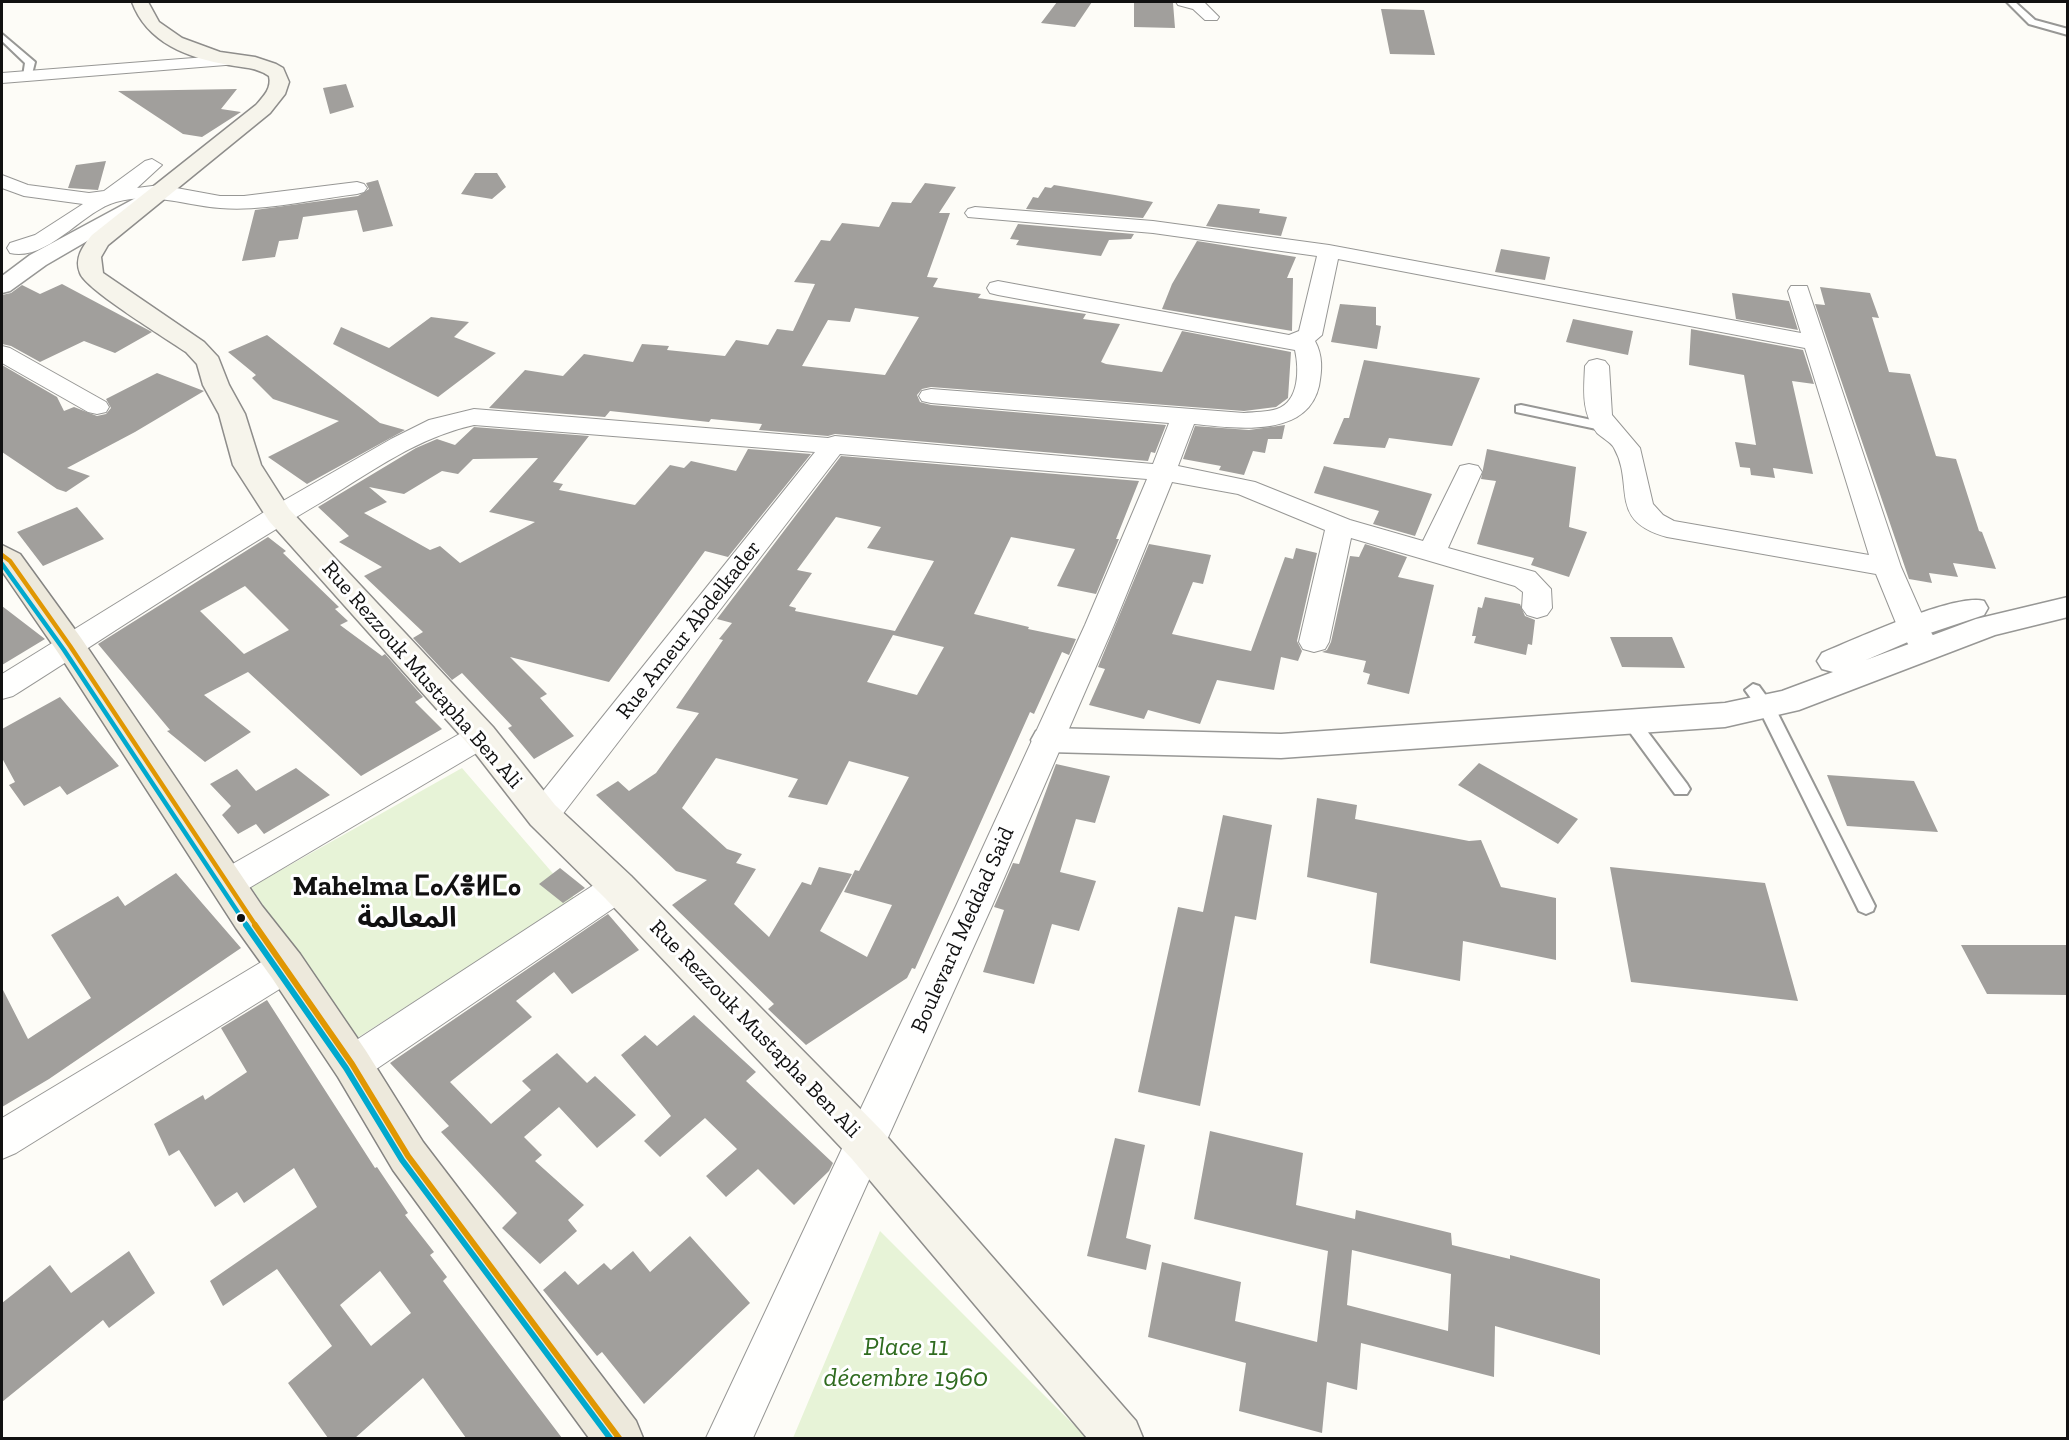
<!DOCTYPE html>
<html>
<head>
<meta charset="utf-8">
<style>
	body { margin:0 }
	#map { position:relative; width:2069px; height:1440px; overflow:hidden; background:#fdfcf7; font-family:"Zilla Slab",serif }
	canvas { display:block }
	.frame { position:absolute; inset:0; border:3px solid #111; pointer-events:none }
</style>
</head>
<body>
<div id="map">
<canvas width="2069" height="1440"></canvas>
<div class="frame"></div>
</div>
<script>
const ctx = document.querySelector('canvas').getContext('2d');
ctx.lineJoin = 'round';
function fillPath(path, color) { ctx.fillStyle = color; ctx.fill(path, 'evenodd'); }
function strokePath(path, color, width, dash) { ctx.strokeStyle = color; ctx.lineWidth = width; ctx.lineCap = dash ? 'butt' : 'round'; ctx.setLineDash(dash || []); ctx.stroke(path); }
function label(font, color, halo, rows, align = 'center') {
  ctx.font = font + ' "Zilla Slab","Noto Sans Arabic","Noto Sans Tifinagh",serif'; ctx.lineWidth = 6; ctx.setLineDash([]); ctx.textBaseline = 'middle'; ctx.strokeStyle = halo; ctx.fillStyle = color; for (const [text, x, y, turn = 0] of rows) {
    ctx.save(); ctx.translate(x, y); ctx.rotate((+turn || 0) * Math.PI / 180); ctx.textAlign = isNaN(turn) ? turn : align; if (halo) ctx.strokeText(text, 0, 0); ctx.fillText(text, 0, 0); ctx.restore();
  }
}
const green = new Path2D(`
	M462,768L575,899L354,1040L251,887Z
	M880,1231L1087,1438H793Z`);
const building = new Path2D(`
	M1057,2H1092L1075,27L1041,23Z
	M1134,3H1173L1175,28L1134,27Z
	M1381,9L1424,10L1435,55L1390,54Z
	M346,84L354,107L330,114L323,88Z
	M237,89L221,109L241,112L202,137L183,134L118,91Z
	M106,161L98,190L68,188L76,165Z
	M475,173H497L506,187L492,199L461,194Z
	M378,180L393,226L363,232L357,210L303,217L298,239L279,241L275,257L242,261L255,210L358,196L369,189L366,183Z
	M925,183L956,187L939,213H950L927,277L938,278L933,287L981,294L978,298L1086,314L1083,319L1120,324L1101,362L1106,364L1162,372L1182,331L1291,352L1288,398L1276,407L1244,411L931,387L922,389L917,395L920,402L931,405L1166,425L1155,453L1151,452L1148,461L835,434L828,436L759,430L762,424L711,419L709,422L610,411L605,417L489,408L525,370L563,376L584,354L633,362L642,344L669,346L667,350L725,356L736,340L768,345L777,329L793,331L815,284L794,282L821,240L830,241L842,223L879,227L892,202L911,203ZM855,308L919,317L885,375L802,366L828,320L850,322Z
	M1054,185L1115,195L1153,202L1143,218L1026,209L1033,197L1038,198L1045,187L1051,188Z
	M1218,204L1260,209L1259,213L1287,217L1281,236L1206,226Z
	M1018,224L1134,234L1131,239L1109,240L1101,256L1016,245L1019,240L1010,239Z
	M1197,241L1296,257L1287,278H1293L1292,331L1162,309L1172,284Z
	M1501,249L1550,257L1545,280L1495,272Z
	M62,284L152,332L115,353L84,341L40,362L11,346L2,344V295L11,293L22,285L40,294Z
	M1820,287L1870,293L1879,318L1872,317L1889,372L1910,374L1936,456L1956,459L1979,531L1982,532L1996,569L1953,563L1958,577L1929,573L1932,583L1909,579L1815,304L1825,305Z
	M1732,293L1789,301L1798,330L1736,319Z
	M1340,304L1376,307V325L1381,326L1377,349L1331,342Z
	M431,317L469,322L454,337L496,353L438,397L333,344L341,327L389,348Z
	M1573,319L1633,331L1628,355L1566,342Z
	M1691,329L1803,350L1814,384L1792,381L1813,474L1773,468L1775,478L1751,475L1750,468L1740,467L1735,442L1756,445L1744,375L1689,365Z
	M267,335L380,423L405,430L307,484L268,457L339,421L273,399L252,378L256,375L228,352Z
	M1364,360L1480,378L1452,446L1389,438L1385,448L1333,444L1344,418H1349Z
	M2,365L57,397L64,411L74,407L97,416L106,414L111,408L106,399L157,373L204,391L135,432L67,468L90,476L66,492L57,489L2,452Z
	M1285,425L1282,439H1268L1265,453L1253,451L1244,475L1219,470L1221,466L1183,459L1195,426L1249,430Z
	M474,427L589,436L553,482L563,484L559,490L635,505L670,465L684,468L691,461L736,471L748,449L811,454L728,557L705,551L609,682L510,657L547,694L540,698L574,736L534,759L508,728L512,726L462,673L452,680L413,638L423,632L364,576L382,567L339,542L349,536L318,507L416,448L437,439L455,445ZM538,458L489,512L535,522L460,563L440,546L430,550L364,513L387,502L369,487L404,494L442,471L458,474L473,459Z
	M1487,449L1576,467L1569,527L1587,532L1569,577L1531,565L1534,558L1477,544L1496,481L1481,479Z
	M841,456L1139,481L1116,539H1119L1096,594L1057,586L1075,549L1011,537L974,614L1029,627L1028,629L1076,639L1069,655L1062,652L1034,714L1030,712L915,969L912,968L907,978L806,1045L768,1009L774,1004L672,905L707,880L676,871L596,795L618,781L629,791L656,773L699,713L676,708L723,640L719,639L732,623L717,619ZM836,517L881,527L867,548L934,561L895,631L795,611L796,608L789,606L812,573L797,570ZM893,635L944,647L917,695L867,682ZM716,758L798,779L788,797L827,805L849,761L909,777L859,871L855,870L844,892L892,905L867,957L820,931L852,874L819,867L811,885L802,882L769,937L734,904L756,869L736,863L742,854L727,849L682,808Z
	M1324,466L1432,494L1415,536L1373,524L1379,511L1314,493Z
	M77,507L104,539L43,566L17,532Z
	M268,537L286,551L283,553L339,607L335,609L348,621L340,625L382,656L385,654L423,697L415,702L442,729L361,776L248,672L204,695L251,732L205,762L167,731L170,730L98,644ZM245,586L289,630L244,654L200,611Z
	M1149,544L1211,555L1203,584L1193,582L1172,634L1251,651L1285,557L1293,559L1296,548L1317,553L1297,641L1302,651L1298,661L1281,657L1274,690L1217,680L1200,724L1148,710L1144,719L1089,705L1105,669L1098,667Z
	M1365,544L1407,557L1398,577L1434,585L1409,694L1367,684L1370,674L1363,672L1366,661L1322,652L1327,650L1331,642L1350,556L1359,557Z
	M1485,597L1520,604L1525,616L1535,620L1532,645L1528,644L1526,655L1474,643L1476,636H1472L1478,607L1482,608Z
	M2,606L45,639L2,665Z
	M1610,637H1672L1685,668L1622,667Z
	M60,697L119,766L67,795L60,786L24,806L9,785L15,782L2,758V729Z
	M1479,763L1578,819L1558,844L1458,785Z
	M1056,764L1110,776L1095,823L1076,819L1060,872L1096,881L1079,931L1052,924L1034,984L983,972L1004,910L994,907L1013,863L1019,864Z
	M296,768L330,795L264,834L256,824L238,834L222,815L231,806L210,784L237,769L256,791Z
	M1827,775L1914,781L1938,832L1847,826Z
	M1317,798L1357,805L1355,819L1469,841L1481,840L1501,887L1556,898V960L1463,941L1460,981L1370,963L1377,893L1307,877Z
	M1223,815L1272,825L1256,920L1235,916L1200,1106L1138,1092L1178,907L1203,912Z
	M1610,867L1765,883L1798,1001L1631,982Z
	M560,868L585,888L563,903L539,884Z
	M176,873L241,948L49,1079L2,1107V988L28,1039L91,998L51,935L118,896L125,906Z
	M608,914L639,950L572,994L554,972L516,1001L532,1017L450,1082L491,1124L531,1090L522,1081L557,1053L587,1083L595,1076L636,1115L597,1148L559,1107L524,1137L542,1155L535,1161L584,1205L568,1220L577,1231L540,1264L502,1228L517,1213L441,1132L449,1126L390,1063Z
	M1961,945H2067V995L1987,994Z
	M267,1000L375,1168L377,1167L408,1213L405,1215L434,1252L430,1255L447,1277L443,1281L562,1438H466L423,1378L355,1438H328L288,1383L332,1346L277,1269L223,1306L210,1281L317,1207L294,1168L244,1203L237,1192L215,1207L179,1150L169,1156L154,1124L203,1095L205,1100L247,1072L221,1028ZM380,1271L411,1313L371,1346L340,1305Z
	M694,1015L756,1072L746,1081L833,1163L829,1171L794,1205L758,1169L726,1197L706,1176L737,1149L705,1118L660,1157L644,1141L671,1116L621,1055L645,1035L657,1046Z
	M1210,1131L1303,1153L1296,1205L1355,1219L1356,1210L1451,1233L1452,1245L1510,1259V1255L1600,1279V1355L1495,1326L1494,1377L1361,1343L1357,1390L1327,1382L1322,1433L1239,1411L1246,1363L1148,1337L1162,1262L1241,1282L1235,1321L1317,1342L1328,1251L1194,1219ZM1352,1250L1451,1274L1448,1331L1347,1305Z
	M1115,1138L1145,1145L1126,1238L1151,1245L1146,1270L1087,1256Z
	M690,1236L750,1303L644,1404L602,1352L597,1356L543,1290L565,1271L578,1285L604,1263L611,1270L633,1251L650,1272Z
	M129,1251L155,1293L109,1328L103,1320L2,1402V1303L50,1265L71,1293Z`);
const service = new Path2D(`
	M2007,2H2015L2035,20L2068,29V35L2029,24Z
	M2,34L35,62L31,78L23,76L25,63L2,41Z
	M1521,405L1606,423L1613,427L1606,431L1516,412V406Z
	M1753,684L1759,686L1775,708L1875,906L1873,911L1866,914L1859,911L1760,711L1745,690Z
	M1632,717L1638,719L1687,784L1690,789L1687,794H1675L1626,727L1624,723Z`);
const minor = new Path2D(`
	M1176,2L1205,3L1219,17L1217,20H1205L1193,9L1178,5Z
	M232,55L241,60L238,64L2,83V73Z
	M152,159L162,165L137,188L160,185L220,196H244L357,182L364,184L367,188L364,192L357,194C314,199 262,212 220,208C183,205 154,192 116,202C83,211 47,262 10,253L7,248L10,243L35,235L83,204L24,196L2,188V175L28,185L89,193L104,191L145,161Z
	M975,207L1153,221L1329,245L1801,333L1788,291L1791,286H1807L1901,567L1927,626L1941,648L1937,655L1926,658L1915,655L1898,628L1876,574L1667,537C1607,521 1635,485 1614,448C1611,442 1602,438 1597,433C1581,412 1584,390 1585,366L1589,361L1597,359L1605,361L1609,366L1612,415L1640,448L1653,504L1663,515L1674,521L1869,555L1805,348L1338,259L1322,335L1315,341C1323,356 1322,370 1319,386C1307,439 1235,428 1194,424L1178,466L1255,482L1350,520L1423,541L1460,466L1469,464L1478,466L1482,472L1448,548L1535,572L1551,589L1552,608L1547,615L1537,618L1527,615L1522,608L1523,592L1515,586L1351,538L1329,642L1325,649L1314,652L1303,649L1299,642L1325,530L1238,494L1172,482L1114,625L992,906L753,1438H706L956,906L1085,625L1147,479L840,454L555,824L543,828L531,824L526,815L531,806L815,452L474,425C419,437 372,471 325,500C219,562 117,630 13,696L2,699V674L269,509L391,439L429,420L474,409L828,438L835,436L1153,464L1169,423L931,403L922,401L919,396L922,391L931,389L1244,413C1254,412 1268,412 1277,409C1300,401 1299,368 1295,350L998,295L990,293L987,288L990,283L998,281L1289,335L1299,331L1317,256L1153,233L968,217L965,213L968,209Z
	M2,346L10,348L106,402L109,407L106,412L97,414L88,412L2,363Z
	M481,724L492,728L497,736L492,744L239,894L227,898L215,894L209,884L215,874L470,728Z
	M618,873L630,877L636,887L630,897L366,1076L352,1082L338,1076L333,1064L338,1052L606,877Z
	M286,950L299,955L304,966L299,977L16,1153L2,1159V1118L273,955Z`);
const tertiary = new Path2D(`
	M156,187L163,189L167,193L163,197L46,265L10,291L2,293V276L30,255Z
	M2068,597V617L1995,635L1799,710L1725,727L1281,758L1048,752L1036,749L1031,740L1036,731L1048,728L1281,734L1725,703L1782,691L1833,672L1822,669L1817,661L1822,653C1854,640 1954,593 1984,601L1988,608L1984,615L1924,635L1866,660L1976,619Z`);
const secondary = new Path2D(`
	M132,2H148L159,22L182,38L220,52L255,57L276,64L283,68L289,82L285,94L270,113L108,245L101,257L103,273L204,342L218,357L229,385L245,414L261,465L289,509L493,727L555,805L631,876L882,1131L1136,1421L1143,1438H1087L852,1159L605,898L531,825L469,745L269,521L233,465L219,414L203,385L197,364L186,352C167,339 85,289 80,273C74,258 83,246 92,235L256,105C264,96 272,88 269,76C256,67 244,68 229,65C188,58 147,43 132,2Z`);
const primary = new Path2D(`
	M2,545L20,554L81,638L262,906L300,954L366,1051L423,1142L636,1421L643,1438H589L393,1170L338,1077L272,978L236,928L59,654L2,571Z`);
const bus1Far1 = new Path2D(`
	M2,555L10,561L70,646L256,926`);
const bus1 = new Path2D(`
	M255,925L352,1064L408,1156L619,1438`);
const bus2Far1 = new Path2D(`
	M2,564L64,650L247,926`);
const bus2 = new Path2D(`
	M246,925L346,1068L402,1160L610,1438`);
const markers = [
	[241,918,5,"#111"]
];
const streetNames = [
	["Rue Ameur Abdelkader",689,630,-52],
	["Rue Rezzouk Mustapha Ben Ali",422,675,49],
	["Boulevard Meddad Said",963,930,-66],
	["Rue Rezzouk Mustapha Ben Ali",755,1029,46]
];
const nearParknames = [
	["Place 11",906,1347],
	["décembre 1960",906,1378]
];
const districtNames = [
	["Mahelma ⵎⴰⵃⴻⵍⵎⴰ",407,887],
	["المعالمة",407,919]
];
fillPath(green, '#e7f3d7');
fillPath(building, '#a19f9c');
strokePath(service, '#979795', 4);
strokePath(minor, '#979795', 2);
strokePath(tertiary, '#979795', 3);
strokePath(secondary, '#8e8d8b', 3);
strokePath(primary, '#858482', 3);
fillPath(service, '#fffffe');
fillPath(minor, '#fffffe');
fillPath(tertiary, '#fffffe');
fillPath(secondary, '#f6f4eb');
fillPath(primary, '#ede9dc');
strokePath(bus1Far1, '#e09702', 4.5);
strokePath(bus1, '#e09702', 6);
strokePath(bus2Far1, '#00a9ce', 4.5);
strokePath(bus2, '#00a9ce', 6);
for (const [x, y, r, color] of markers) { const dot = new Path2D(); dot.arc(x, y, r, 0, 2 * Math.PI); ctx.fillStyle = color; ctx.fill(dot); strokePath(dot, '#fff', 2); }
label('22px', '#111', '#fff', streetNames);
label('italic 27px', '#2f6b1f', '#fff', nearParknames);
label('bold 28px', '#111', '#fff', districtNames);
</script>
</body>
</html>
